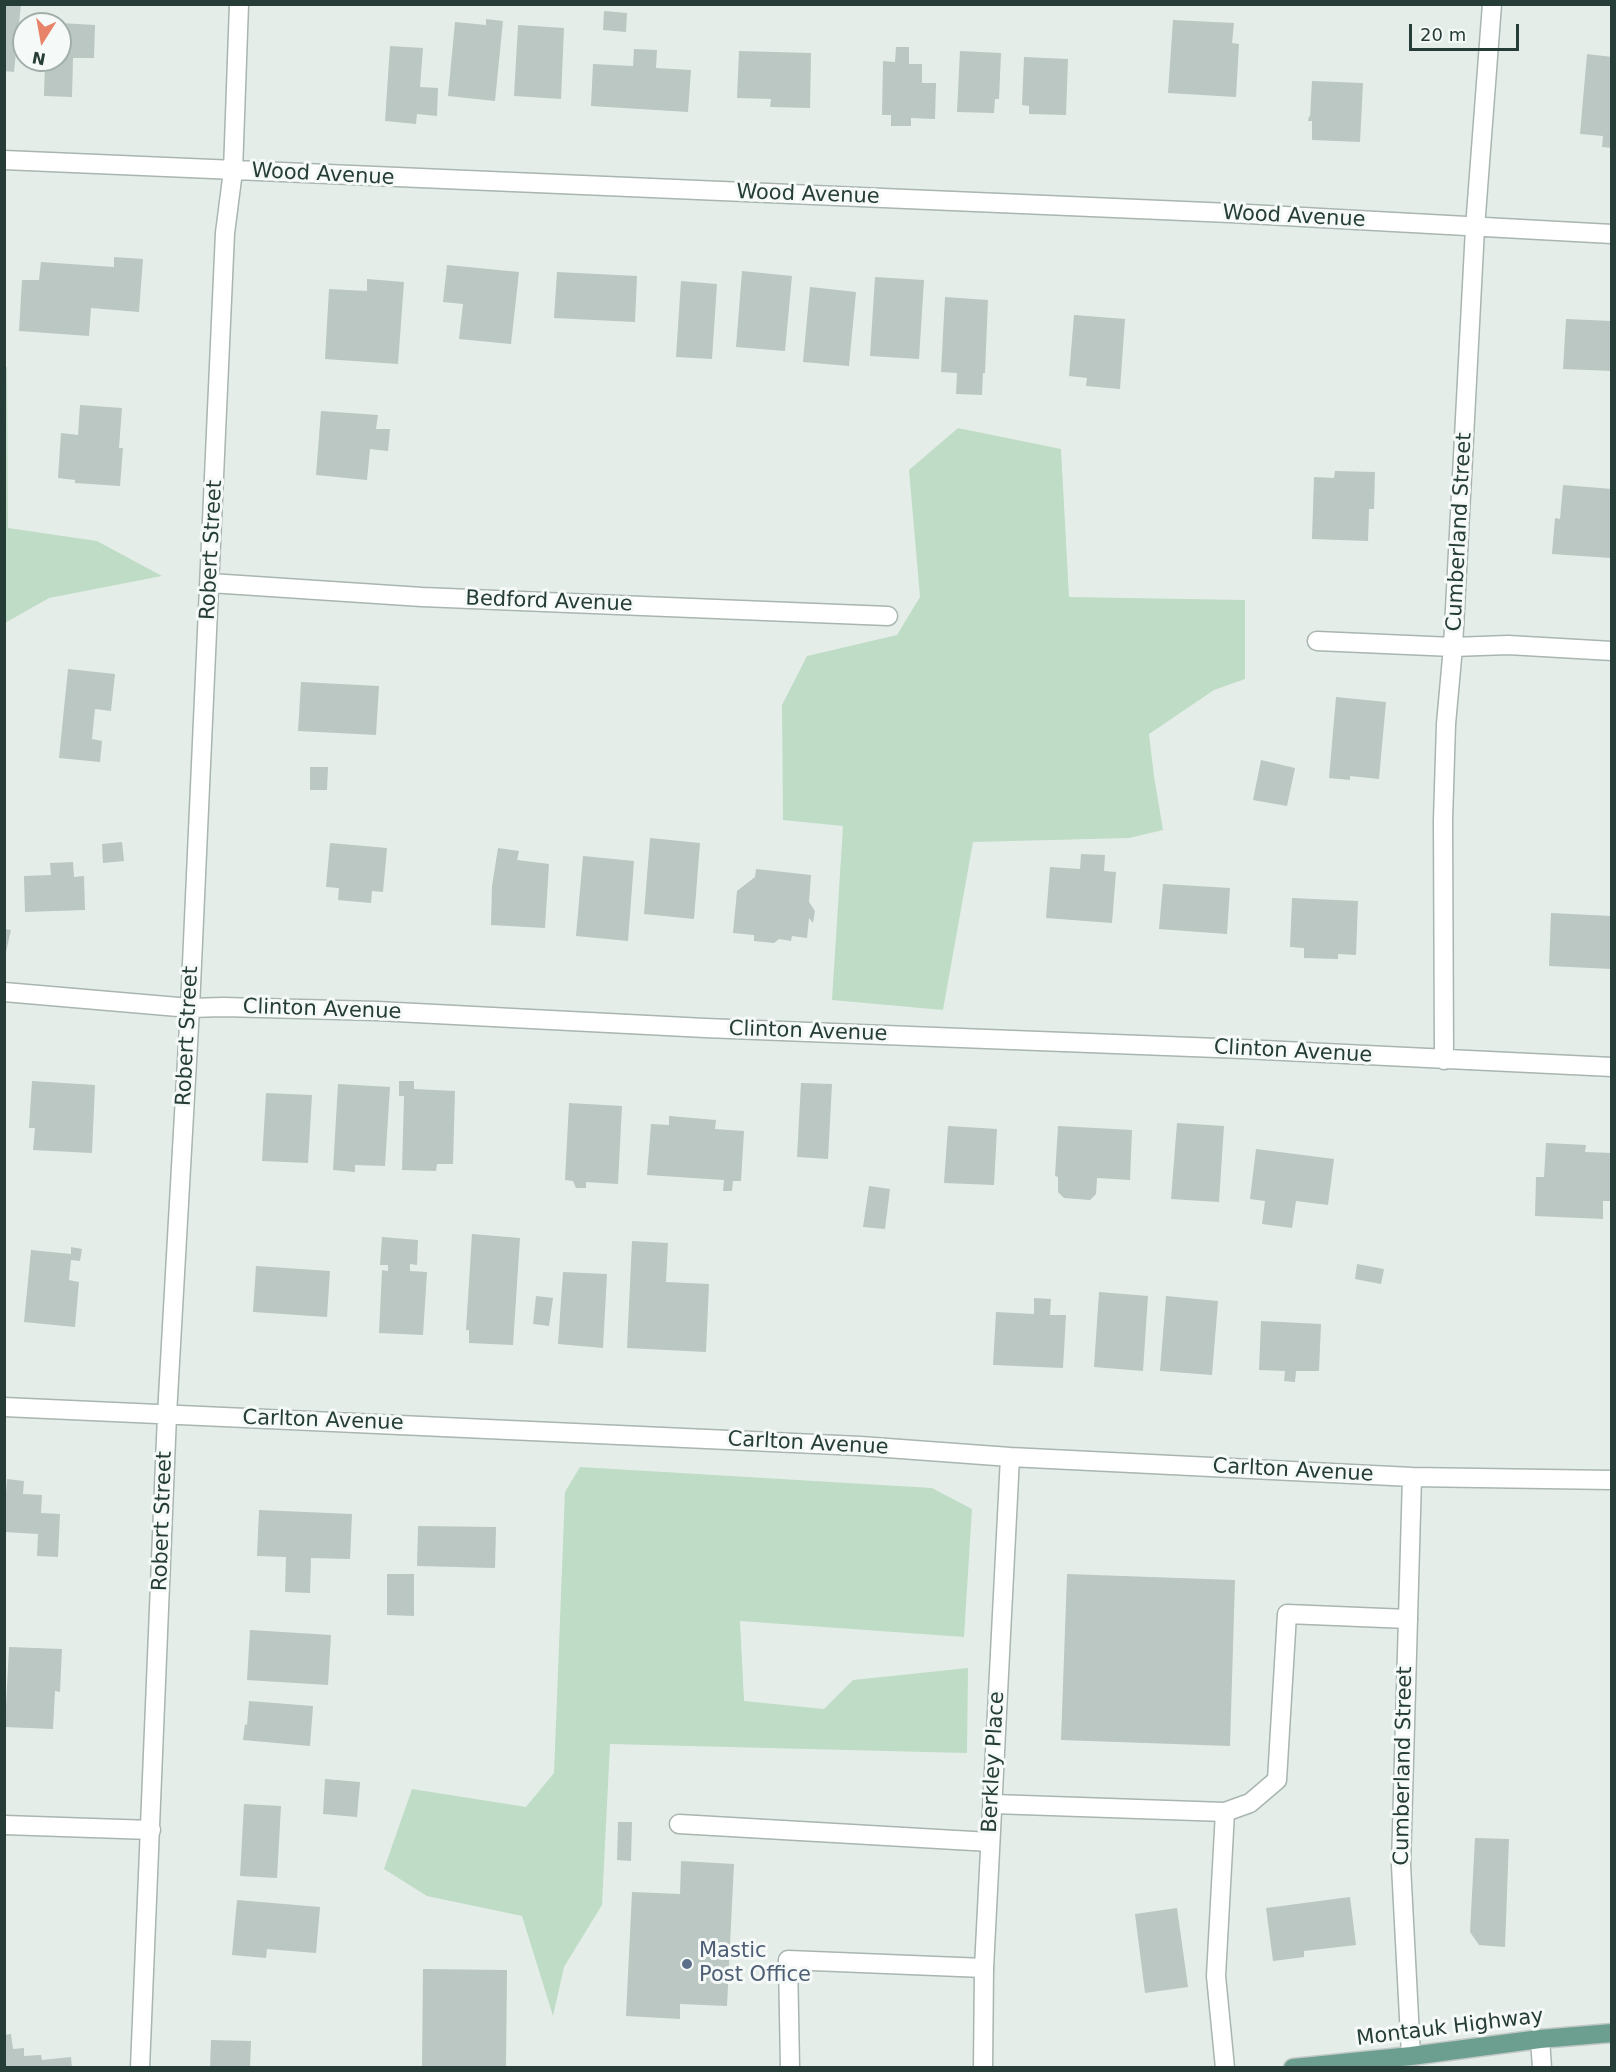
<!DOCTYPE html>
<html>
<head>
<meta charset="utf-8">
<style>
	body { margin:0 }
	#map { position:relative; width:1616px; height:2072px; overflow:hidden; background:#e5ede9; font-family:"DejaVu Sans",sans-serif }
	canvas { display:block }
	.frame { position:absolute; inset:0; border:6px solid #253d36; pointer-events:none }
	.north { position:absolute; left:12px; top:12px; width:60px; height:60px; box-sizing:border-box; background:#f5f9f7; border:2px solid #a2aeaa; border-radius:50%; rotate:191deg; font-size:16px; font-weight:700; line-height:24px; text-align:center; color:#253d36 }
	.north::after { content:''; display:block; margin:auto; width:21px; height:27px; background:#e78368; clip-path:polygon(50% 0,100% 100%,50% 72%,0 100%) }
	.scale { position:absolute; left:1409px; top:24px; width:110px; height:27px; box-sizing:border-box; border:3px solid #253d36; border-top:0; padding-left:8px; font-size:18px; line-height:21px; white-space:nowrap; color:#253d36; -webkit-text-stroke:4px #f5f9f7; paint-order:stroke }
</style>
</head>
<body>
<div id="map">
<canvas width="1616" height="2072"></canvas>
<div class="frame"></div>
<div class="north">N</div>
<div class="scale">20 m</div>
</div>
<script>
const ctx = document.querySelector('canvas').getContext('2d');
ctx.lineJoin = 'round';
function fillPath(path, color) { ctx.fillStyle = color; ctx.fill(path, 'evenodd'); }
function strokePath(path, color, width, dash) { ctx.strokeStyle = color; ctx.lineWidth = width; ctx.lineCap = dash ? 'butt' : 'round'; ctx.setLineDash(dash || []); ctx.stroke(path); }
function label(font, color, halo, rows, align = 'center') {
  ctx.font = font + ' "DejaVu Sans",sans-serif'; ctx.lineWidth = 6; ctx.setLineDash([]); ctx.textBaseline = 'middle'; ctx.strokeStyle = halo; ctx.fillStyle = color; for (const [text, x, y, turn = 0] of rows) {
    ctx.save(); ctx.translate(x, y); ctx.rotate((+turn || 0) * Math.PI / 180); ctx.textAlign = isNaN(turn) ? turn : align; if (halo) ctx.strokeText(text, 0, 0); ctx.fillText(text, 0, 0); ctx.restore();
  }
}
const green = new Path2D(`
	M5,367H7L8,528L97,541L162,576L49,598L5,623Z
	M958,428L1061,449L1069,597L1245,600V679L1214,690L1149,734L1154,776L1163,830L1129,838L973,842L943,1010L832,1000L843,826L783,820L782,705L807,656L897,635L920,597L909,470Z
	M580,1467L932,1488L972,1509L964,1637L740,1621L744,1701L824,1709L853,1680L968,1668L967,1753L610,1744L602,1905L564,1967L553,2016L522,1916L427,1896L384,1869L412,1789L526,1807L554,1773L565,1492Z`);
const building = new Path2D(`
	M4,4H21L14,72L4,71Z
	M604,11L627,13L626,32L603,30Z
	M486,19L503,21L495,101L448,96L455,22L486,25Z
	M1173,20L1234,23L1232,43L1239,44L1236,97L1168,93Z
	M60,23L95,25L94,58H73L72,97L44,96L45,60H60Z
	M518,25L564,28L561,99L514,96Z
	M390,46L423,48L420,87L438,88L437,116L417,114L416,124L385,121Z
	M896,47H909V64H922V83H936L935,119L911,118V126H891V115H882L883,61L895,62Z
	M634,49L657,50L656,68L691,70L688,112L591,106L593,64L633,66Z
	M739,51L811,53L810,108L770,107L771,99L737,98Z
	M960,51L1001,53L999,99H995L994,113L957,112Z
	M1587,54L1612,57V148L1602,147L1603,136L1580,134Z
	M1024,57L1068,59L1066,115L1029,114V106L1022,105Z
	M1312,81L1363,83L1360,142L1312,140V121H1308L1309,116L1310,117Z
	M114,257L143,259L139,312L91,308L89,336L19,331L22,280H39L41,262L114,267Z
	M447,265L519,272L511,344L459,339L463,304L443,302Z
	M742,271L792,276L785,351L736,347Z
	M557,272L637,276L635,322L554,318Z
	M875,277L924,280L919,359L870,356Z
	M367,279L404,282L398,364L325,359L329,289L367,291Z
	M681,281L717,284L712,359L676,357Z
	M810,287L856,292L849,366L803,362Z
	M945,297L988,300L985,373H983L982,395L956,394L957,373L941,372Z
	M1074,315L1125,319L1120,389L1086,386L1087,378L1069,376Z
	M1566,319L1612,321V371L1563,369Z
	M80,405L122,408L119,448H123L120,486L75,483V480L58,478L61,433L78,435Z
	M321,411L378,415L376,429H390L388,451L370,449L367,480L316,475Z
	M1335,471L1375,472L1374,509H1369L1368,541L1312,539L1314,477L1334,478Z
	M1563,485L1612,489L1611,558L1552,554L1555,518L1560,519Z
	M68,669L115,674L111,711L95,709L92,739L102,741L100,762L59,758Z
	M301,682L379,686L376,735L298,731Z
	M1336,697L1386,702L1379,779L1350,776V780L1329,778Z
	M1261,760L1295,768L1287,806L1253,800Z
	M310,767H328L327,790H310Z
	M650,838L700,843L694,919L644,914Z
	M122,842L124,861L103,863L102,844Z
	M330,843L387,848L383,892L372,891L371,903L338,900L339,888L326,887Z
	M498,848L519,851L517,860L549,864L545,928L491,925L492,886Z
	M1081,854L1105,855L1104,871L1116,872L1112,923L1046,918L1050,867L1080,869Z
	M583,856L634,861L628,941L576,936Z
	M73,862L74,877L84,876L85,910L25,912L24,876L51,875L50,863Z
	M756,869L811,875L809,902L815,911L813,923L809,918L807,938L792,936L791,941L779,939L774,943L754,941V935L733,933L737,891L755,877Z
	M1163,884L1230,888L1227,934L1159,929Z
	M1292,898L1358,901L1356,955L1338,954V959L1304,958V948L1290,947Z
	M1551,913L1612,916V969L1549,966Z
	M4,929L11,930L5,956H4Z
	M32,1081L95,1085L92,1153L33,1150L35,1128H29Z
	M399,1081H414V1089L455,1091L453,1164H437L436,1171L402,1170L404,1096H399Z
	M801,1083L832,1084L828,1159L797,1157Z
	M338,1084L390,1087L385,1166L355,1165V1172L333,1170Z
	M266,1093L312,1095L308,1163L262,1161Z
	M569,1103L622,1106L618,1184L586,1182V1188H576L573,1181L565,1180Z
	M669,1116L716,1120L715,1129L744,1131L741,1181H733L732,1191H723L724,1180L647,1175L651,1124L669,1125Z
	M1177,1123L1224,1126L1219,1202L1171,1199Z
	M948,1126L997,1129L994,1185L944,1183Z
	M1058,1126L1132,1130L1130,1180L1097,1178L1096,1194L1090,1200L1064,1198L1058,1192V1177L1055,1176Z
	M1546,1143L1586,1145L1585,1152L1612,1153V1201H1603V1219L1535,1216L1536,1177H1544Z
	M1256,1149L1334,1159L1328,1205L1296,1201L1292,1228L1262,1224L1265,1201L1250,1199Z
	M869,1186L890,1189L885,1229L863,1227Z
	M472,1234L520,1238L513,1345L469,1343V1330H466Z
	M382,1237L418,1240L417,1265L410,1264V1271L427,1272L423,1335L379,1333L382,1270L388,1271V1265H380Z
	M632,1241L668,1243L666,1282L709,1284L706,1352L627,1348Z
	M71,1247L82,1249L80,1261L71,1260L69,1280L79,1282L75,1327L24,1322L31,1250L71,1254Z
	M1357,1264L1384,1269L1381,1284L1355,1279Z
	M256,1266L330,1271L327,1317L253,1312Z
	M563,1272L607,1274L603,1348L558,1344Z
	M1099,1292L1148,1296L1143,1371L1094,1367Z
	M536,1296L553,1298L549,1326L533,1324Z
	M1166,1296L1218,1301L1212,1375L1160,1371Z
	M1034,1298L1051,1299L1050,1315H1066L1063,1368L993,1365L996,1312L1034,1314Z
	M1261,1321L1321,1324L1319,1371H1296L1295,1382L1284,1381L1285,1371L1259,1370Z
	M7,1479L24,1481L23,1494L42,1495L41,1513L60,1514L58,1557L37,1556L38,1534L4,1532V1492L6,1493Z
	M259,1510L352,1514L350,1559L311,1558L310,1593L285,1592L286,1557L257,1556Z
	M418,1526L496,1527L495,1568L417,1566Z
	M387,1574H414V1616L387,1615Z
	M1067,1574L1235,1580L1230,1746L1061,1740Z
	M250,1630L331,1635L328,1685L247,1680Z
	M9,1647L62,1649L60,1692L55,1691L53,1729L5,1727Z
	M249,1701L313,1706L310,1746L243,1740L245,1724L247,1725Z
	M325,1779L360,1782L357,1817L323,1814Z
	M244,1804L281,1806L277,1878L240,1876Z
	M618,1822H632L631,1861L617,1860Z
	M1475,1838L1509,1839L1505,1947L1479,1945L1470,1932Z
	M681,1861L734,1864L727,2006L680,2004V2019L626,2016L632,1892L680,1894Z
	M1350,1897L1356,1945L1304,1951V1957L1273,1961L1266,1908Z
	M237,1900L320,1907L316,1953L267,1949L266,1958L232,1955Z
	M1177,1908L1188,1987L1145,1993L1135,1914Z
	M423,1969L507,1970L506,2068H422Z
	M11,2034L13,2049L24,2048V2056L41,2055L42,2060L71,2057L72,2068H4V2035Z
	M211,2040L251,2041L250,2068H210Z`);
const lane = new Path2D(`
	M993,1804L1225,1812L1250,1803L1277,1780L1287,1614L1408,1619
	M1225,1812L1216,1976L1225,2068
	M679,1824L990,1842
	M790,2068L788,1960L984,1968`);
const street = new Path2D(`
	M4,160L1230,213L1612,234
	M210,583L422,597L888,616
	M1317,641L1453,647L1508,645L1612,651
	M4,992L190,1008L223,1007L377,1011L705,1028L1243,1049L1612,1067
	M1444,1060L1443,820L1446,724L1453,647L1475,228L1492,4
	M4,1407L860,1446L1010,1457L1412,1477L1612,1480
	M4,1825L151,1830
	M1540,2039L1542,2068
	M1411,2056L1401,1865L1412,1477
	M140,2068L167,1415L190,1008L225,233L233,171L239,4
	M983,2068L984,1968L1010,1457`);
const primary = new Path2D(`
	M1293,2068L1411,2056L1540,2039L1612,2033`);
const markers = [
	[687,1964,6,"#5c6f8a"]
];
const streetNames = [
	["Wood Avenue",323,175,3],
	["Wood Avenue",808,195,2],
	["Wood Avenue",1294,217,3],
	["Cumberland Street",1460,532,-87],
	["Robert Street",212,550,-87],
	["Bedford Avenue",549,602,2],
	["Clinton Avenue",322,1010,2],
	["Clinton Avenue",808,1032,2],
	["Robert Street",188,1036,-87],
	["Clinton Avenue",1293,1052,3],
	["Carlton Avenue",323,1421,2],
	["Carlton Avenue",808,1444,3],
	["Carlton Avenue",1293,1471,3],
	["Robert Street",163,1521,-88],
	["Berkley Place",994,1762,-87],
	["Cumberland Street",1404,1766,-89],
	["Montauk Highway",1450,2028,-7]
];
const serviceNames = [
	["Mastic",699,1952],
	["Post Office",699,1976]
];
fillPath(green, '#bfdcc6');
fillPath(building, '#bac7c2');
strokePath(lane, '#a8b5b0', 21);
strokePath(street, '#a8b5b0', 21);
strokePath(primary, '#c2c9c7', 21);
strokePath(lane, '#fff', 18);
strokePath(street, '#fff', 18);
strokePath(primary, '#6d9f90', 18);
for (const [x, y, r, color] of markers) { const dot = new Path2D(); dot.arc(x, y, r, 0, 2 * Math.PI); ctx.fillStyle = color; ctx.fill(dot); strokePath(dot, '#f5f9f7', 2); }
label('21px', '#253d36', '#f5f9f7', streetNames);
label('21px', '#4e5e75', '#f5f9f7', serviceNames, 'left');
</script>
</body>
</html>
